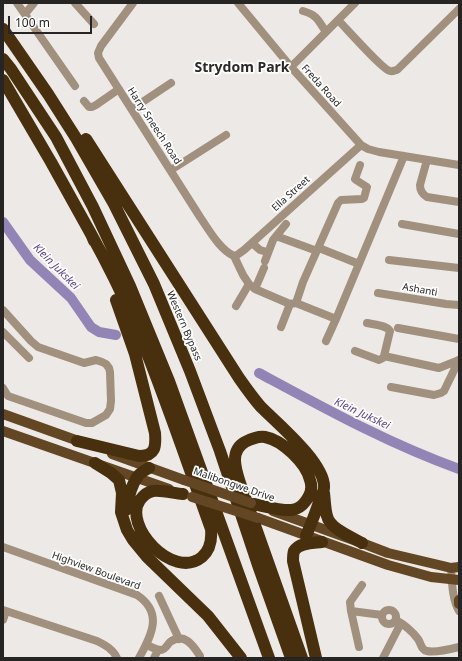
<!DOCTYPE html>
<html>
<head>
<meta charset="utf-8">
<style>
	body { margin:0 }
	#map { position:relative; width:462px; height:661px; overflow:hidden; background:#ece9e6; font-family:"Noto Sans",sans-serif }
	canvas { display:block }
	.frame { position:absolute; inset:0; border:4px solid #262524; pointer-events:none }
	.scale { position:absolute; left:8px; top:16px; width:84px; height:18px; box-sizing:border-box; border:2px solid #262524; border-top:0; padding-left:5px; font-size:12px; line-height:14px; white-space:nowrap; color:#262524; -webkit-text-stroke:3px #fff; paint-order:stroke }
</style>
</head>
<body>
<div id="map">
<canvas width="462" height="661"></canvas>
<div class="frame"></div>
<div class="scale">100 m</div>
</div>
<script>
const ctx = document.querySelector('canvas').getContext('2d');
ctx.lineJoin = 'round';
function strokePath(path, color, width, dash) { ctx.strokeStyle = color; ctx.lineWidth = width; ctx.lineCap = dash ? 'butt' : 'round'; ctx.setLineDash(dash || []); ctx.stroke(path); }
function label(font, color, halo, rows, align = 'center') {
  ctx.font = font + ' "Noto Sans",sans-serif'; ctx.lineWidth = 3.5; ctx.setLineDash([]); ctx.textBaseline = 'middle'; ctx.strokeStyle = halo; ctx.fillStyle = color; for (const [text, x, y, turn = 0] of rows) {
    ctx.save(); ctx.translate(x, y); ctx.rotate((+turn || 0) * Math.PI / 180); ctx.textAlign = isNaN(turn) ? turn : align; if (halo) ctx.strokeText(text, 0, 0); ctx.fillText(text, 0, 0); ctx.restore();
  }
}
const river = new Path2D(`
	M3,222L30,260L71,298L91,327L99,332L116,335
	M259,373C324,408 389,444 459,469`);
const minor = new Path2D(`
	M17,3L75,86
	M75,3L94,24
	M133,3L101,46L98,53L99,58L200,217C209,230 220,250 234,256
	M238,3L291,67L361,145L368,149L379,152L459,165
	M303,11C317,15 318,20 326,32
	M25,14L34,3
	M338,20C346,28 383,70 390,71C393,72 395,70 397,70L459,9
	M291,67L355,3
	M84,101L89,107H92L96,105L119,89
	M132,109L171,83
	M427,160L420,185C420,190 422,194 427,197L459,202
	M171,170L226,135
	M402,224L459,234
	M276,236L317,251
	M252,243L260,250L267,252
	M319,248L359,264
	M234,256L243,275L249,284L255,289L290,304L296,303L336,319L404,156
	M234,256L237,255L244,250L361,145
	M389,260L459,268
	M265,261L273,240L286,224
	M255,289L264,268
	M378,293L446,304L459,305
	M296,303L303,282L338,203L341,200L362,199L364,198L367,187L356,180L355,179L360,165
	M236,306L249,284
	M3,310L31,341L38,347L84,363L96,360L102,362L106,364L109,368L110,372L111,401L110,409L106,415L92,423H86L8,396L3,388
	M281,327L290,304
	M398,328L459,339
	M3,332L29,358
	M326,341L336,319
	M355,351L379,360L383,358L384,356L390,331C386,325 375,325 367,323
	M384,356L439,368L459,360
	M391,387L434,395L441,393L444,391L459,360
	M3,547L137,595C164,613 151,636 139,658
	M451,568C452,581 452,599 459,611
	M159,596L179,639
	M382 617a7 7 0 1 1 14 0a7 7 0 1 1-14 0Z
	M3,610L97,641C105,645 113,649 117,658
	M351,611L382,615
	M3,620L6,611
	M396,620C405,625 412,631 418,639C421,643 421,650 427,651C435,653 451,649 459,647
	M146,645C150,646 156,650 161,650C165,650 167,645 170,642C184,632 193,645 200,656V658
	M359,647L351,611L350,602L362,585
	M154,658L158,650
	M383,658L401,623`);
const major = new Path2D(`
	M3,414L84,443
	M3,431L169,489
	M112,454L184,480
	M273,511L362,543L388,553L443,566L451,568L459,567
	M258,518L388,565L431,577L459,580
	M459,600V604`);
const highway = new Path2D(`
	M3,29L48,94L76,138L114,204L154,284L190,371L220,451L258,565L291,658
	M3,59L11,69L56,137L93,207L130,286L169,381L269,658
	M3,80L51,162L91,234L94,241
	M86,139L239,378C246,388 253,398 261,407C277,423 326,464 324,488C324,491 321,496 320,499C316,512 311,524 306,536
	M91,234C107,263 121,291 134,321C163,389 186,460 211,529C212,540 210,550 202,557C173,581 122,525 140,500C143,496 147,492 153,491C162,490 173,493 183,494
	M77,441L139,456C156,456 156,446 155,433L135,354L116,300
	M95,463L111,473L119,480L122,493L121,512L127,530L133,540L147,557L208,616L241,658
	M324,493C325,501 325,509 327,516C330,529 352,537 362,543
	M253,504C264,506 281,511 292,510C297,509 302,506 305,502C310,496 313,488 310,480C306,463 282,440 265,437C259,436 251,439 245,442C229,451 236,470 240,483L302,658
	M126,510C128,499 131,485 138,476C141,472 145,470 149,468
	M316,658L293,561C293,558 293,554 294,551C299,542 314,543 322,542`);
const majorBridge = new Path2D(`
	M184,480L251,503
	M192,497L258,518`);
const streetNames = [
	["Freda Road",321,86,48],
	["Harry Sneech Road",154,126,57],
	["Ella Street",291,194,-42],
	["Ashanti",420,290,10],
	["Western Bypass",184,326,67],
	["Malibongwe Drive",234,485,19],
	["Highview Boulevard",96,571,20]
];
const waterNames = [
	["Klein Jukskei",56,267,45],
	["Klein Jukskei",362,414,25]
];
const districtNames = [
	["Strydom Park",242,68]
];
strokePath(river, '#9384b6', 10);
strokePath(minor, '#a1907d', 8);
strokePath(major, '#634623', 10);
strokePath(highway, '#482f0d', 12);
strokePath(majorBridge, '#634623', 10);
label('10px', '#262524', '#fff', streetNames);
label('italic 11px', '#5a4484', '#fff', waterNames);
label('bold 14px', '#2b2926', '#fff', districtNames);
</script>
</body>
</html>
